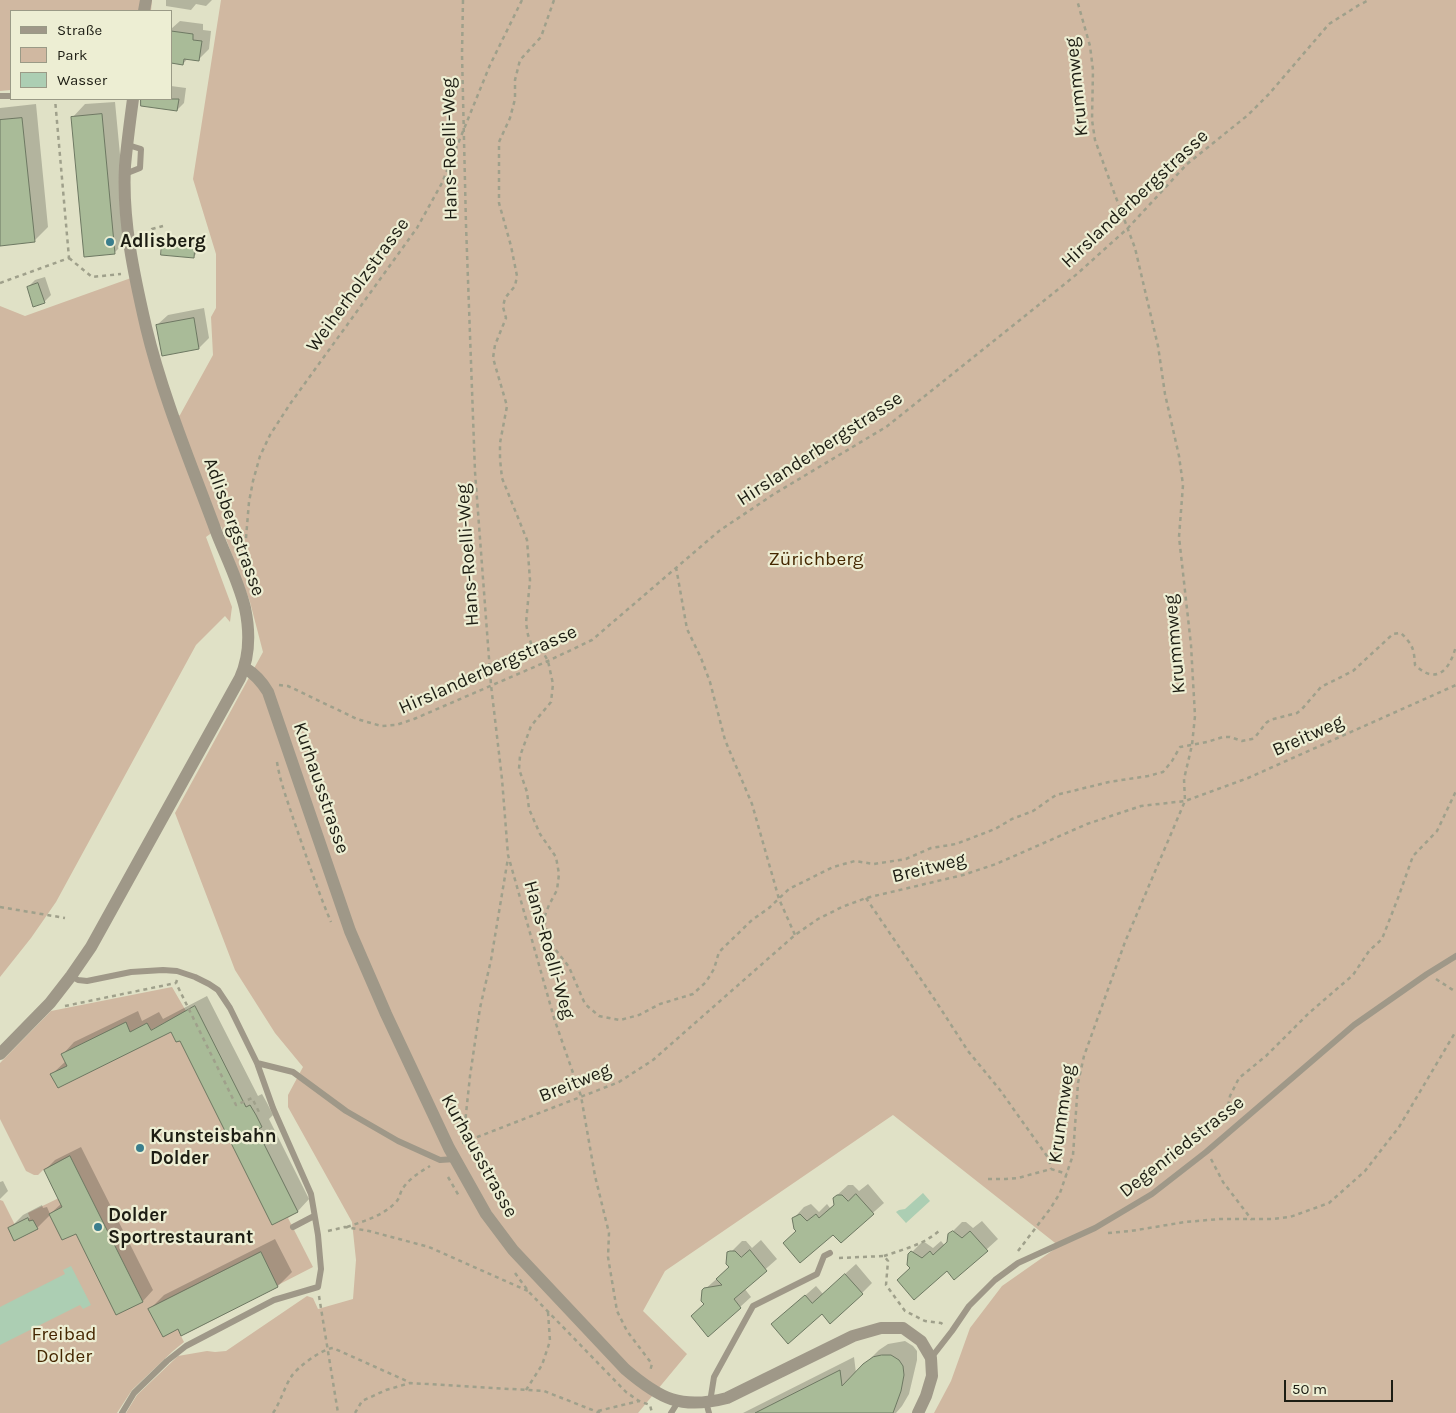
<!DOCTYPE html>
<html>
<head>
<meta charset="utf-8">
<style>
	body { margin:0 }
	#map { position:relative; width:1456px; height:1413px; overflow:hidden; background:#e0e1c6; font-family:Karla,sans-serif }
	canvas { display:block }
	.legend { position:absolute; left:10px; top:10px; width:162px; height:90px; box-sizing:border-box; background:#edeed3; border:1px solid #9a9a86; margin:0; padding:6px 9px; list-style:none; font-size:15px; color:#1d1d13 }
	.legend li { display:flex; align-items:center; gap:10px; height:25px }
	.legend b { width:25px; border:1px solid #9a9a86 }
	.scale { position:absolute; left:1284px; top:1380px; width:109px; height:22px; box-sizing:border-box; border:2px solid #1d1d13; border-top:0; padding-left:6px; font-size:15px; line-height:18px; white-space:nowrap; color:#1d1d13; -webkit-text-stroke:4px #edeed3; paint-order:stroke }
</style>
</head>
<body>
<div id="map">
<canvas width="1456" height="1413"></canvas>
<ul class="legend">
<li><b style="height:6px;background:#9f9888"></b>Straße</li>
<li><b style="height:14px;background:#d0b8a1"></b>Park</li>
<li><b style="height:14px;background:#acceb3"></b>Wasser</li>
</ul>
<div class="scale">50 m</div>
</div>
<script>
const ctx = document.querySelector('canvas').getContext('2d');
ctx.lineJoin = 'round';
function fillPath(path, color) { ctx.fillStyle = color; ctx.fill(path, 'evenodd'); }
function strokePath(path, color, width, dash) { ctx.strokeStyle = color; ctx.lineWidth = width; ctx.lineCap = dash ? 'butt' : 'round'; ctx.setLineDash(dash || []); ctx.stroke(path); }
function label(font, color, halo, rows, align = 'center') {
  ctx.font = font + ' Karla,sans-serif'; ctx.lineWidth = 4.5; ctx.setLineDash([]); ctx.textBaseline = 'middle'; ctx.strokeStyle = halo; ctx.fillStyle = color; for (const [text, x, y, turn = 0] of rows) {
    ctx.save(); ctx.translate(x, y); ctx.rotate((+turn || 0) * Math.PI / 180); ctx.textAlign = isNaN(turn) ? turn : align; if (halo) ctx.strokeText(text, 0, 0); ctx.fillText(text, 0, 0); ctx.restore();
  }
}
const green = new Path2D(`
	M0,0H152L151,11H11V90L0,91Z
	M221,0H1456V1413H934L951,1381L970,1328L1002,1286L1059,1246L893,1115L665,1271L643,1311L687,1354L638,1413H126L137,1395L178,1356L207,1351L215,1352L226,1351L307,1296L313,1298L318,1309L353,1299L356,1260L352,1222L288,1107V1095L303,1067L275,1033L235,970L175,813L263,652L250,602L221,526L206,537L232,607L230,622L225,616L196,645L56,902L31,938L0,977V306L25,316L131,278L170,421L180,415L213,355L211,317L216,308V254L193,179Z
	M172,987L186,1011L246,1107L250,1105L262,1127L257,1130L298,1212L288,1218L313,1267L278,1285V1287L181,1336L184,1342L173,1351L132,1390L117,1413H0V1200L3,1201L15,1225L30,1218L28,1213L61,1197L48,1171L43,1170L38,1175H34L26,1171L0,1119V1063L51,1011Z`);
const water = new Path2D(`
	M923,1193L930,1201L906,1223L896,1212L899,1210L905,1209Z
	M71,1266L91,1305L83,1309L80,1305L0,1345V1307L65,1274L63,1270Z`);
const shadow = new Path2D(`
	M166,0H212L206,6L196,4L191,10L166,6Z
	M180,21L203,24V30L211,31L209,49L198,60L188,58L183,64L171,62V29Z
	M171,86L186,88L184,103L177,110L160,107L161,99H171Z
	M115,102L128,239L115,252L72,118L85,104Z
	M36,104L48,227L34,241L0,245V108Z
	M166,240L197,243L196,254L193,257L163,243Z
	M45,277L51,295L44,302L28,287L35,280Z
	M204,308L209,338L199,348L157,325L168,315Z
	M207,996L258,1096L262,1094L267,1103L273,1115L269,1119L309,1199L298,1211L273,1224L180,1039L172,1030L52,1074L66,1061L63,1054L74,1042L138,1011L142,1021L159,1012L163,1019Z
	M81,1147L153,1290L143,1301L117,1314L76,1232L50,1215L37,1228L9,1229L23,1215L42,1205L43,1208L47,1207L50,1214L61,1204L45,1170L55,1160Z
	M3,1181L8,1191L0,1199V1182Z
	M868,1184L884,1203L841,1241L833,1233L797,1230L794,1218L804,1207L811,1204L819,1212L827,1204L830,1208L835,1204L834,1198L848,1185H853L859,1191Z
	M982,1221L998,1239L955,1278L947,1270L911,1267L908,1256L923,1241L933,1248L941,1241L945,1246L949,1242L951,1233L962,1222H966L973,1228Z
	M275,1239L292,1272L278,1286L181,1334L178,1328L150,1309L164,1295Z
	M761,1240L777,1259L744,1288L751,1297L740,1307L705,1304L703,1291L731,1266V1252L742,1241H746L752,1248Z
	M856,1264L872,1283L862,1293L784,1314L816,1286L823,1294Z
	M905,1341L913,1346L917,1351V1360L909,1394L902,1406L896,1413H743L854,1357L856,1373L879,1350L888,1344Z`);
const building = new Path2D(`
	M171,31L193,34V40L202,41L199,61L184,59L183,65L171,63Z
	M141,99H179L177,111L141,106Z
	M102,114L115,254L84,257L71,117Z
	M22,118L35,242L0,246V120Z
	M162,242L195,245L194,258L161,255Z
	M38,283L45,303L33,307L27,287Z
	M194,318L199,349L162,356L156,325Z
	M195,1006L246,1107L250,1105L256,1115L262,1127L257,1130L298,1212L272,1225L180,1041L176,1042L171,1032L58,1088L50,1074L67,1066L61,1054L126,1022L130,1032L147,1023L151,1030Z
	M70,1156L143,1302L116,1315L76,1234L62,1240L49,1214L62,1207L44,1170Z
	M856,1194L874,1214L841,1243L833,1235L800,1263L783,1243L796,1231L794,1229L792,1218L800,1214L807,1221L816,1214L819,1218L834,1205L833,1198L837,1195H842L848,1201Z
	M28,1218L29,1221L33,1220L38,1229L14,1241L8,1228Z
	M953,1231L962,1238L970,1231L988,1251L954,1280L947,1271L914,1300L897,1280L910,1268L907,1265L908,1254L911,1251L922,1258L930,1251L933,1255L947,1242L948,1234Z
	M750,1250L767,1271L734,1299L741,1308L708,1337L691,1316L704,1304L701,1301L702,1290L704,1288L722,1285L716,1279L729,1267L726,1264L727,1252L730,1251H735L741,1257Z
	M261,1252L278,1287L181,1336L178,1329L163,1337L148,1309Z
	M845,1274L863,1294L830,1324L822,1314L788,1344L771,1324L805,1295L812,1303Z
	M882,1355H891L899,1360L903,1366L904,1375L901,1391L893,1413H755L840,1370L842,1386L863,1364L873,1357Z`);
const path = new Path2D(`
	M463,0L462,54L466,225L475,472L491,685L502,779L508,855L554,1018L581,1096L595,1176L609,1233L608,1257L617,1311L627,1331L652,1364L650,1371
	M554,0L541,37L520,60L515,80V99L510,118L499,142V203L511,246L517,276L515,286L505,298L503,307L506,318L495,345L493,358L507,406L500,443V459L502,478L527,540L530,580L526,623L528,635L534,651L543,652L548,661L553,684L551,702L531,726L520,756L519,769L527,792L529,809L540,834L556,857L559,874L557,890L549,905L544,918L547,934L555,949L569,967L585,1004L599,1016L620,1020L639,1015L660,1004L693,994L706,982L714,969L719,952L752,920L769,908L789,889L833,867L855,861L874,864L906,859L931,848L956,844L995,829L1012,819L1033,811L1056,795L1109,782L1148,776L1163,772L1172,761L1180,747L1207,742L1223,737H1230L1242,741L1252,739L1256,736L1266,723L1270,720L1297,713L1302,709L1321,687L1353,671L1393,634L1401,633C1413,645 1414,649 1415,665C1437,686 1450,669 1456,646
	M141,237L150,236L152,229L163,226
	M69,258L92,277L121,274
	M0,283L69,258L55,99
	M244,562L249,502L253,481L260,456L270,435L290,404L417,228L442,183L490,65L522,0
	M676,567L687,629L701,658L710,682L725,740L752,804L779,899L795,935
	M279,685L288,686L357,719L381,726L396,725L414,719L548,661L592,640L719,531L774,494L886,427L1020,320L1077,274L1128,228L1187,164L1248,115L1269,94L1329,24L1359,5L1369,0
	M277,762C280,782 288,802 294,821C306,855 317,889 331,922
	M866,898L935,1000L968,1051L1000,1090L1049,1159L1051,1169
	M0,907L65,918
	M1436,979L1456,992
	M177,980L176,983L236,1105L252,1098L260,1114
	M65,1006L176,983
	M1225,1121L1230,1096L1239,1078L1266,1056L1309,1013L1353,975L1369,951L1382,939L1398,898L1413,856L1437,831L1456,791
	M463,1142L470,1076L480,1008L491,960L508,858
	M462,1143L619,1082L653,1060L795,935L818,919L842,907L866,898L963,875L996,864L1087,824L1141,806L1185,801L1248,778L1456,685
	M1211,1159L1223,1182L1252,1220
	M448,1177L459,1196
	M988,1179H1006L1018,1178L1051,1169L1067,1174
	M347,1227C364,1221 383,1216 396,1202C400,1198 400,1192 403,1188C410,1178 420,1172 430,1166
	M328,1231L345,1227L369,1231L429,1247L528,1291
	M1108,1233L1131,1231L1185,1222L1220,1219H1273L1290,1217L1329,1203L1365,1171L1399,1127L1456,1031
	M1018,1251L1050,1209L1060,1193L1073,1155L1078,1083L1084,1056L1125,942L1185,801L1184,779L1192,745L1195,716L1191,645L1179,537L1183,485L1179,456L1165,394L1158,346L1135,248L1115,195L1095,140L1092,120L1093,70L1090,46L1077,0
	M884,1256C904,1249 926,1244 941,1229
	M839,1258L884,1256L888,1261L886,1285L905,1311L925,1321L941,1323L945,1326
	M515,1273L529,1292L626,1392L639,1401L650,1405L652,1413
	M319,1296L338,1413
	M526,1390L542,1365L550,1341L548,1312
	M598,1411L639,1401
	M273,1413C281,1401 284,1388 291,1377C297,1367 322,1349 333,1348L409,1382
	M355,1413L362,1401L386,1390L410,1383L544,1391L600,1413`);
const service = new Path2D(`
	M0,96H11
	M125,174L140,168L141,149L128,145
	M71,976L78,980L87,981L131,972L163,970L177,971L195,977L209,984L218,990L230,1008L257,1063L273,1108L311,1194L318,1235L321,1269L318,1287L274,1300L186,1346L167,1361L134,1393L122,1413
	M257,1063L293,1072L346,1111L398,1141L440,1160L455,1159
	M293,1227L314,1216
	M931,1358L952,1331L969,1306L995,1280L1018,1263L1095,1228L1152,1194L1206,1152L1354,1025L1427,974L1456,956
	M706,1402L709,1413
	M710,1402L714,1377L753,1306L817,1274L824,1256L830,1253
	M671,1413L678,1402`);
const minor = new Path2D(`
	M144,11L146,0
	M245,668C255,674 262,682 268,692L350,931L386,1014L449,1148L486,1214L513,1250L625,1369C660,1399 681,1410 727,1398L853,1336L881,1328H903L921,1341L931,1358L932,1376L926,1396L918,1413
	M0,1054L50,1003L71,976L91,947L240,678C250,656 250,632 245,608C239,583 227,559 217,534C192,466 163,398 146,327C134,275 122,220 125,166C127,144 130,121 133,99`);
const markers = [
	[110,242,5,"#3a7e8d"],
	[140,1148,5,"#3a7e8d"],
	[98,1227,5,"#3a7e8d"]
];
const streetNames = [
	["Krummweg",1077,87,-96],
	["Hans-Roelli-Weg",450,149,-91],
	["Hirslanderbergstrasse",1135,199,-43],
	["Weiherholzstrasse",358,285,-54],
	["Hirslanderbergstrasse",820,449,-33],
	["Adlisbergstrasse",234,527,70],
	["Hans-Roelli-Weg",468,555,-94],
	["Krummweg",1175,644,-95],
	["Hirslanderbergstrasse",488,670,-24],
	["Breitweg",1308,736,-24],
	["Kurhausstrasse",321,788,71],
	["Breitweg",929,868,-14],
	["Hans-Roelli-Weg",549,950,74],
	["Breitweg",575,1083,-22],
	["Krummweg",1062,1114,-82],
	["Degenriedstrasse",1182,1147,-38],
	["Kurhausstrasse",479,1156,61]
];
const poiNames = [
	["Adlisberg",120,242],
	["Kunsteisbahn",150,1137],
	["Dolder",150,1159],
	["Dolder",108,1216],
	["Sportrestaurant",108,1238]
];
const parkNames = [
	["Zürichberg",816,560],
	["Freibad",64,1335],
	["Dolder",64,1357]
];
fillPath(green, '#d0b8a1');
fillPath(water, '#acceb3');
fillPath(shadow, '#0003');
fillPath(building, '#a9bb98');
strokePath(building, '#6d7862', 1);
strokePath(path, '#9fa08b', 2.5, [4, 4]);
strokePath(service, '#9f9888', 6);
strokePath(minor, '#9f9888', 12);
for (const [x, y, r, color] of markers) { const dot = new Path2D(); dot.arc(x, y, r, 0, 2 * Math.PI); ctx.fillStyle = color; ctx.fill(dot); strokePath(dot, '#edeed3', 2); }
label('19px', '#1d1d13', '#edeed3', streetNames);
label('bold 19px', '#1d1d13', '#edeed3', poiNames, 'left');
label('19px', '#452701', '#edeed3', parkNames);
</script>
</body>
</html>
